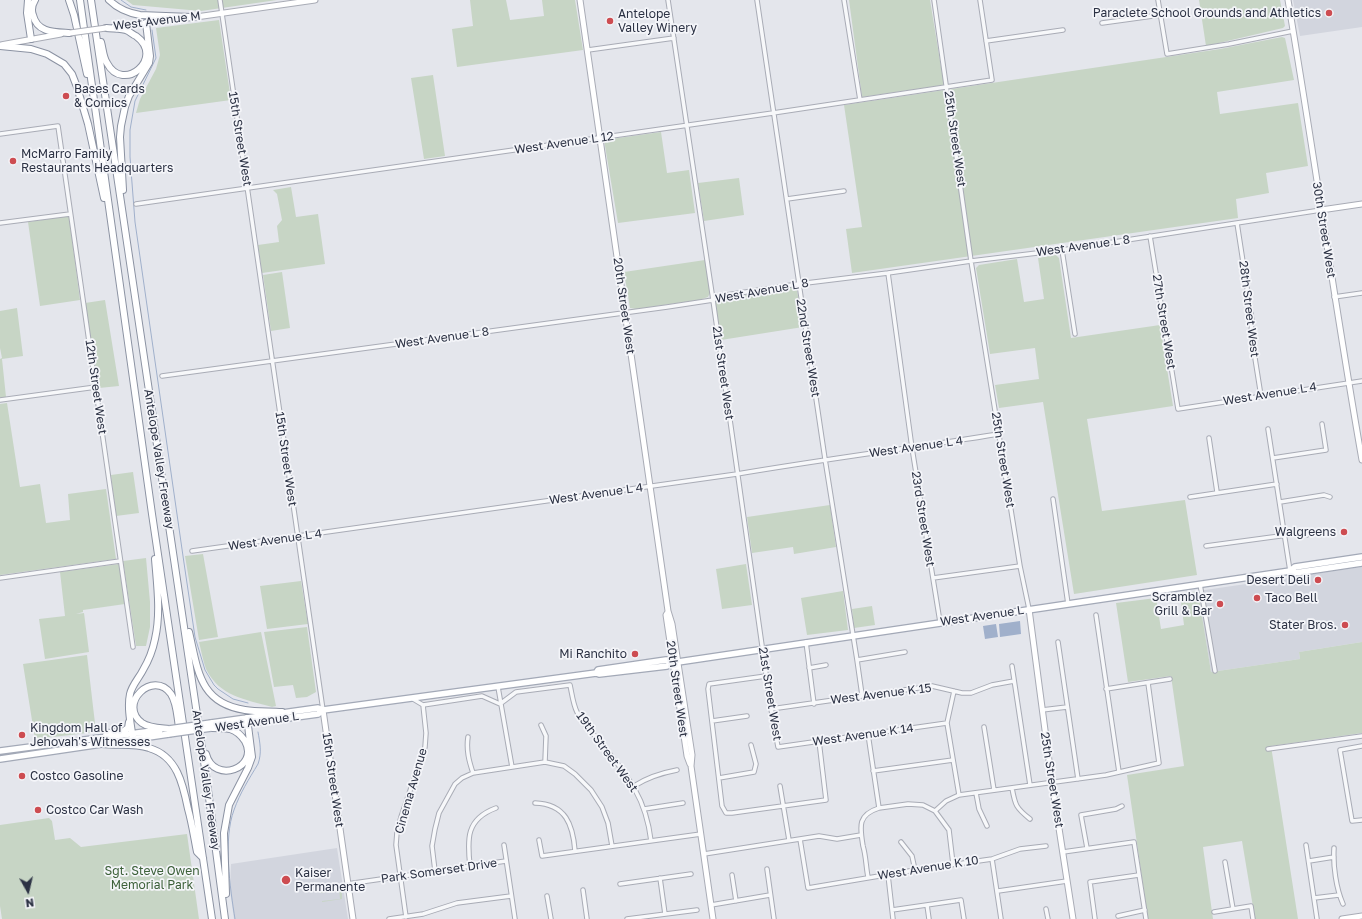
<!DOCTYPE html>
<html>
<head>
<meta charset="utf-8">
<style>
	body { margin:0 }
	#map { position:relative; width:1362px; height:919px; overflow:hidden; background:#e4e6ec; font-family:"Golos Text",sans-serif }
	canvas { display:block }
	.north { position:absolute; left:8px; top:871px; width:40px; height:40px; -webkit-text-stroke:3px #f4f5f9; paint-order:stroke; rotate:172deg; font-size:11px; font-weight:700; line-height:16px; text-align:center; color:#2c3244 }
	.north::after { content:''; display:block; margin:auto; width:14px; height:18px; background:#2c3244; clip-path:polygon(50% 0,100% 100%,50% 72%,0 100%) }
</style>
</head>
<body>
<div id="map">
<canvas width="1362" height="919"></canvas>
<div class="north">N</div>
</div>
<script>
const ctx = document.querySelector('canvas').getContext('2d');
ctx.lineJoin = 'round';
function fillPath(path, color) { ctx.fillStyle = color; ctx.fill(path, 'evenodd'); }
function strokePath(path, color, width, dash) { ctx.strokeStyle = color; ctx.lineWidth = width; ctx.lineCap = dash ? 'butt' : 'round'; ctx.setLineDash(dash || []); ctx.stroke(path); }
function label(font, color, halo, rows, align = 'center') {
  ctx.font = font + ' "Golos Text",sans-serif'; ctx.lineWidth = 3.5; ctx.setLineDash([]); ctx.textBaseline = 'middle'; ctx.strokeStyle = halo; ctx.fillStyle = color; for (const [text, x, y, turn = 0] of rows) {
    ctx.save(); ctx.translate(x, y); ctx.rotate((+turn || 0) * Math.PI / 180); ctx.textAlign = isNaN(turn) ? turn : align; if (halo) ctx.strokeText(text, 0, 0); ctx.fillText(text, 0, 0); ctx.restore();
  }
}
const built = new Path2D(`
	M1293,0H1362V27L1300,36Z
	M1362,567V642L1299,652L1300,659L1211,672L1198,591Z
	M337,848L348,919H234L230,890L231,864Z`);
const green = new Path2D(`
	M126,0H277L201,11L133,5Z
	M470,0H506L510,20L544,16L542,0H575L583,50L457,67L452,29L473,26Z
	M849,0H930L944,85L862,97Z
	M1199,0H1280L1285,26L1283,28L1206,46Z
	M219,20L231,100L136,113L140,99L156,69L160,55L156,28Z
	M1282,37L1285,38L1294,80L1217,92L1220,114L1298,103L1308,166L1266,173L1269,193L1236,199L1238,218L852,273L846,229L862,227L844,105L1220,49Z
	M433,75L445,156L424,159L411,78Z
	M661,132L667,173L689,170L695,213L618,223L604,140Z
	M739,178L744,215L704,221L698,183Z
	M291,187L296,217L318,214L325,264L262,273L258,245L279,242L277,226L282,220L277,194L273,190Z
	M69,216L80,300L40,306L28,222Z
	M1056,255L1059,258L1071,338L1160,325L1173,406L1087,419L1102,511L1185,500L1197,575L1074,594L1043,402L999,408L995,385L1039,379L1035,348L990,354L976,268L979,265L1017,259L1024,302L1044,299L1038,258Z
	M705,260L710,293L708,297L699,300L636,309L630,308L624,272Z
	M282,272L290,328L271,331L263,275Z
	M794,287L797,290L803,327L721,340L715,303L717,299Z
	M105,300L119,386L99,388L85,303Z
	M17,308L23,356L2,359L6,397L0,398V359L2,358L0,348V311Z
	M7,403L20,487L40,484L46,523L70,520L68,494L106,489L116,559L0,575V404Z
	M133,472L139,513L116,516L111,475Z
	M830,505L836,547L794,554L793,547L752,553L747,517Z
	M203,554L218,637L199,640L185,556Z
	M146,558L150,602V627L146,646H136L123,561Z
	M119,564L125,604L83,610V612L76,614L84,613L89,652L45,659L39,619L65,616L60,572Z
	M746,564L752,605L722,609L716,569Z
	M301,581L308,624L267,629L260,586Z
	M843,591L848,630L807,635L801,598Z
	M1198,591L1211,672L1300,659L1299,652L1362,642V733L1271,746L1298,919H1255L1242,841L1203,847L1213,919H1148L1127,775L1184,766L1171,676L1128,682L1116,603L1156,598L1161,629L1184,625L1180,594Z
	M872,606L875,625L854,628L852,609Z
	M307,627L316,692L307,697L296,698L293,685L274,687L264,632Z
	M261,632L276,706L272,707C245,699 220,697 206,669C203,661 201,650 199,642Z
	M87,655L96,732L35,739L23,664Z
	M49,818L52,821L55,840L70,838L81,847L187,834L199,919H2L0,906V825Z
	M342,886V899L322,902V901L340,899L339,887L333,888V893L332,891L321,893V891L327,890V887L331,888Z`);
const water = new Path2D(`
	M1020,621L1021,634L1000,637L999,624Z
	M996,624L998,637L985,639L983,626Z`);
const stream = new Path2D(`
	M121,0L131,7L146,10
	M152,30L156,58L135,101L130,130V157L135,222L184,563L195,637L205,670L214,685L218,689L233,699L248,703
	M235,919C230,888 223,839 234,810C240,793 249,779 258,764C262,753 260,743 258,732`);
const street = new Path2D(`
	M220,0L323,710
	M668,0L713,300L771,709L778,747L947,723
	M757,0L825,459L857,660L862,695
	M844,0L860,100
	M934,0L971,261L1020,566L1029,609
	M1158,0L1167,54L1229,44L1293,31
	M1102,23L1160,15
	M986,41L1063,30
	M588,50L674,38
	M0,134L58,126L133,647
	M787,199L844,191
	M136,204L773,113L992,80L980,0
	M0,223L70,214
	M1237,223L1252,320L1251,333L1261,396
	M1150,236L1178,409L1362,381
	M1062,250L1075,334
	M888,273L912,448L940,622
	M1334,297L1362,293
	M162,376L667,307L713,300L720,296L798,284L888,273L971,261L1062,250L1321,210
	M0,400L96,387
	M1268,429L1290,571
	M1209,438L1217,492
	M1273,458L1326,450L1322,424
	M1190,497L1277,484
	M1053,499L1068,604
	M1280,502L1324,495L1330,497
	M1206,546L1302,533L1307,535
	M192,551L737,474C825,459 912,448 999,434
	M0,578L120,561
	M933,578L1020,566
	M1200,584L1215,671
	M1096,615L1119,772
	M806,642L814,704
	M1058,642L1078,779
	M857,660L905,652
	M1012,666L1030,785
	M809,668L826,665
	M766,676L709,684L708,689L722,806L726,813H732L826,800L819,741
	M498,687L512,767
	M1106,689L1170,679
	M954,691L947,723L959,795
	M413,699L423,705L482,696L500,704L516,692L570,685C572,694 573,704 577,712C582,723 592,732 600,742C627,775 646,797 651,841
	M771,709L932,686L962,693H971L992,685L1014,681
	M1042,710L1067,707
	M712,721L747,716
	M541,725L546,736L545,762
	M984,727L994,790
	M868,734L879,808C857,815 860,827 863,846C866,856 866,867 868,877
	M468,737C466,750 469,761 473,773
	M1362,746L1340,750L1352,821L1362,820
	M1268,749L1362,736
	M873,771L953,760
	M719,778L754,772L756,764L751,745
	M634,786C648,777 661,773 677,770
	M780,786L789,840
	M1012,788C1015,805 1016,808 1030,819
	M976,793L979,809L987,826
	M535,803C566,804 573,825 575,851
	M879,808L908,804L923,805L935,811L946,801L959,795L1106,775L1159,763L1148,683
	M644,809L683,803
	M935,811L949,830L953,864
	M800,839L808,888L915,870L992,859L1020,849L1046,846
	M539,840L542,856L701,834
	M901,842L912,856L915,870
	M504,845L515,919
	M1306,845L1317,919
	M1087,848L1081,815L1116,809L1122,806
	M1334,848C1333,866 1336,888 1343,904
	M1063,852L1134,842L1146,919
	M704,854L819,836L837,839L861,835
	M992,859L1001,919
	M1309,861L1334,857
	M1225,862L1233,909
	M470,866C467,839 466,819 496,808
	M767,869L774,919
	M435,871L432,846L435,829L439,813L455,784L462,778L473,773L545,762L564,766L575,774L591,790L602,807L608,823L612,846
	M732,875L736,901
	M888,875L893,919
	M660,878L665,914
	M347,884L506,861
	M620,884L691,874
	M583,890L587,919
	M998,891L1067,881
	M547,896L551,919
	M1314,898L1339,895
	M711,905L770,895
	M927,905L929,919
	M1046,909L1048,919
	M892,910L961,900L964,919
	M1214,912L1251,906L1253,919
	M1118,916L1145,910
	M406,917L396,845L397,832L401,817L425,747L426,733L423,705
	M389,919L423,914L457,903L511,896
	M627,919L697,910
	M1095,919L1090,882L1139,875`);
const secondary = new Path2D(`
	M580,0L668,611L672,624L692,755L691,766L713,919
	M1288,0C1314,153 1335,307 1362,460
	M189,18L315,0
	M114,27L179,19
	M0,45L61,34
	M1321,210L1362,204
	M1029,609L1052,783L1073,919
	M668,612L666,615L687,756L690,764
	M323,710L353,919
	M1342,919L1362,916`);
const primary = new Path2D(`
	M1290,571L1295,567L1362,557
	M596,673L598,670L666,660L678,662L1290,571L1295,573L1362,563
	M211,723L318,708L323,710
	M222,727L318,714L323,710L596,673L599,674L667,666L673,662
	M0,751L160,730
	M0,759L169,734`);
const highway = new Path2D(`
	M28,0L27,13L31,39
	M35,0C32,5 31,10 33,15C37,33 55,32 70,33
	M69,0L74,15L87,74
	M80,0L152,514L212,919
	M91,0L206,775L225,919
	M109,0C118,9 128,13 140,15L191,17
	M101,42C103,49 103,57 107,63C123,94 166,58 136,36C133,35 130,32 128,31C122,28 113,29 106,28
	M0,46L31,49L47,54L64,64L72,74L77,87L88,124L104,198
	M123,190L120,137L121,126L125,107L129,96L149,63L150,56L146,23
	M189,632C198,670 199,703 245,710C257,712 270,711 282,712
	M169,729C160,728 149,728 142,723C117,704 153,669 171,694C177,703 177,716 179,727
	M105,737L108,733L124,731L128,728L129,722
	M133,739C131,725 127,708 130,694C132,685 139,678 143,670C149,660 153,649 155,639C161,613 157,585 155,559
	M102,744C117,746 134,743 149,748C177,756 183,784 188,809C192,823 194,837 197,852L203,858
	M206,754C214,785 260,768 245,741C241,735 237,731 230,729C224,728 217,728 211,728
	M226,894L224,833L229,805L248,768L252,757L247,718`);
const secondaryBridge = new Path2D(`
	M70,33L106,28`);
const primaryBridge = new Path2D(`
	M169,729L211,723
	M169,734L211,728`);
const markers = [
	[1329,13,4,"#cd4c51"],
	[610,21,4,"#cd4c51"],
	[66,96,4,"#cd4c51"],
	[13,161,4,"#cd4c51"],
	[1344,532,4,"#cd4c51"],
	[1318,580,4,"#cd4c51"],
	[1257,598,4,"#cd4c51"],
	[1220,604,4,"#cd4c51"],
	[1345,625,4,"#cd4c51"],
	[635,654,4,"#cd4c51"],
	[22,735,4,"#cd4c51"],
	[22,776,4,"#cd4c51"],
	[38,810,4,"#cd4c51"],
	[286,880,5,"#cd4c51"]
];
const poiNames = [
	["Paraclete School Grounds and Athletics",1321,13,"right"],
	["Antelope",618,14],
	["Valley Winery",618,28],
	["Bases Cards",74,89],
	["& Comics",74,103],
	["McMarro Family",21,154],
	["Restaurants Headquarters",21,168],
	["Walgreens",1336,532,"right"],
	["Desert Deli",1310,580,"right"],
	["Scramblez",1212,597,"right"],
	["Grill & Bar",1212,611,"right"],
	["Taco Bell",1265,598],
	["Stater Bros.",1337,625,"right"],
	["Mi Ranchito",627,654,"right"],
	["Kingdom Hall of",30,728],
	["Jehovah's Witnesses",30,742],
	["Costco Gasoline",30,776],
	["Costco Car Wash",46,810],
	["Kaiser",295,873],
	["Permanente",295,887]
];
const streetNames = [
	["West Avenue M",157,21,-7],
	["15th Street West",240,139,81],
	["25th Street West",955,139,82],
	["West Avenue L 12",564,143,-8],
	["30th Street West",1324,230,81],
	["West Avenue L 8",1083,246,-8],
	["West Avenue L 8",762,291,-10],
	["20th Street West",624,306,82],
	["28th Street West",1249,309,83],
	["27th Street West",1164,322,81],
	["West Avenue L 8",442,338,-8],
	["22nd Street West",808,348,81],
	["21st Street West",723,373,82],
	["12th Street West",96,387,82],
	["West Avenue L 4",1270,394,-9],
	["West Avenue L 4",916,447,-8],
	["Antelope Valley Freeway",159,459,81],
	["15th Street West",286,459,82],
	["25th Street West",1003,460,81],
	["West Avenue L 4",596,494,-8],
	["23rd Street West",923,519,81],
	["West Avenue L 4",275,540,-8],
	["West Avenue L",982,616,-8],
	["20th Street West",677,689,82],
	["21st Street West",770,694,81],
	["West Avenue K 15",881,694,-7],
	["West Avenue L",257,722,-8],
	["West Avenue K 14",863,735,-8],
	["19th Street West",607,752,54],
	["Antelope Valley Freeway",206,780,82],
	["15th Street West",333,780,82],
	["25th Street West",1052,780,81],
	["Cinema Avenue",411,791,-74],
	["West Avenue K 10",928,868,-9],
	["Park Somerset Drive",439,871,-8]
];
const parkNames = [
	["Sgt. Steve Owen",152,871],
	["Memorial Park",152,885]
];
fillPath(built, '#d2d5de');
fillPath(green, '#c7d5c5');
fillPath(water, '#a0b0cb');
strokePath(stream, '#a0b0cb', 1);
strokePath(street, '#a9acb6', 5.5);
strokePath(secondary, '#a9acb6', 7);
strokePath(primary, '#a3a9b7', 8);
strokePath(highway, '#8b92a2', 8);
strokePath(street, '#f7f8fa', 3.5);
strokePath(secondary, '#fff', 5);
strokePath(primary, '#fff', 5.5);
strokePath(highway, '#fff', 6);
strokePath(secondaryBridge, '#a9acb6', 7, []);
strokePath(primaryBridge, '#a3a9b7', 8, []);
strokePath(secondaryBridge, '#fff', 5);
strokePath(primaryBridge, '#fff', 5.5);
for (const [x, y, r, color] of markers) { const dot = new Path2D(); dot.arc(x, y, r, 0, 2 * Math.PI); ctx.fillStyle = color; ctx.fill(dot); strokePath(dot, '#f4f5f9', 1.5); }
label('12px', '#2c3244', '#f4f5f9', poiNames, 'left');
label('12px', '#2c3244', '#f4f5f9', streetNames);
label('12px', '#3c6039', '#f4f5f9', parkNames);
</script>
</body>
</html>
